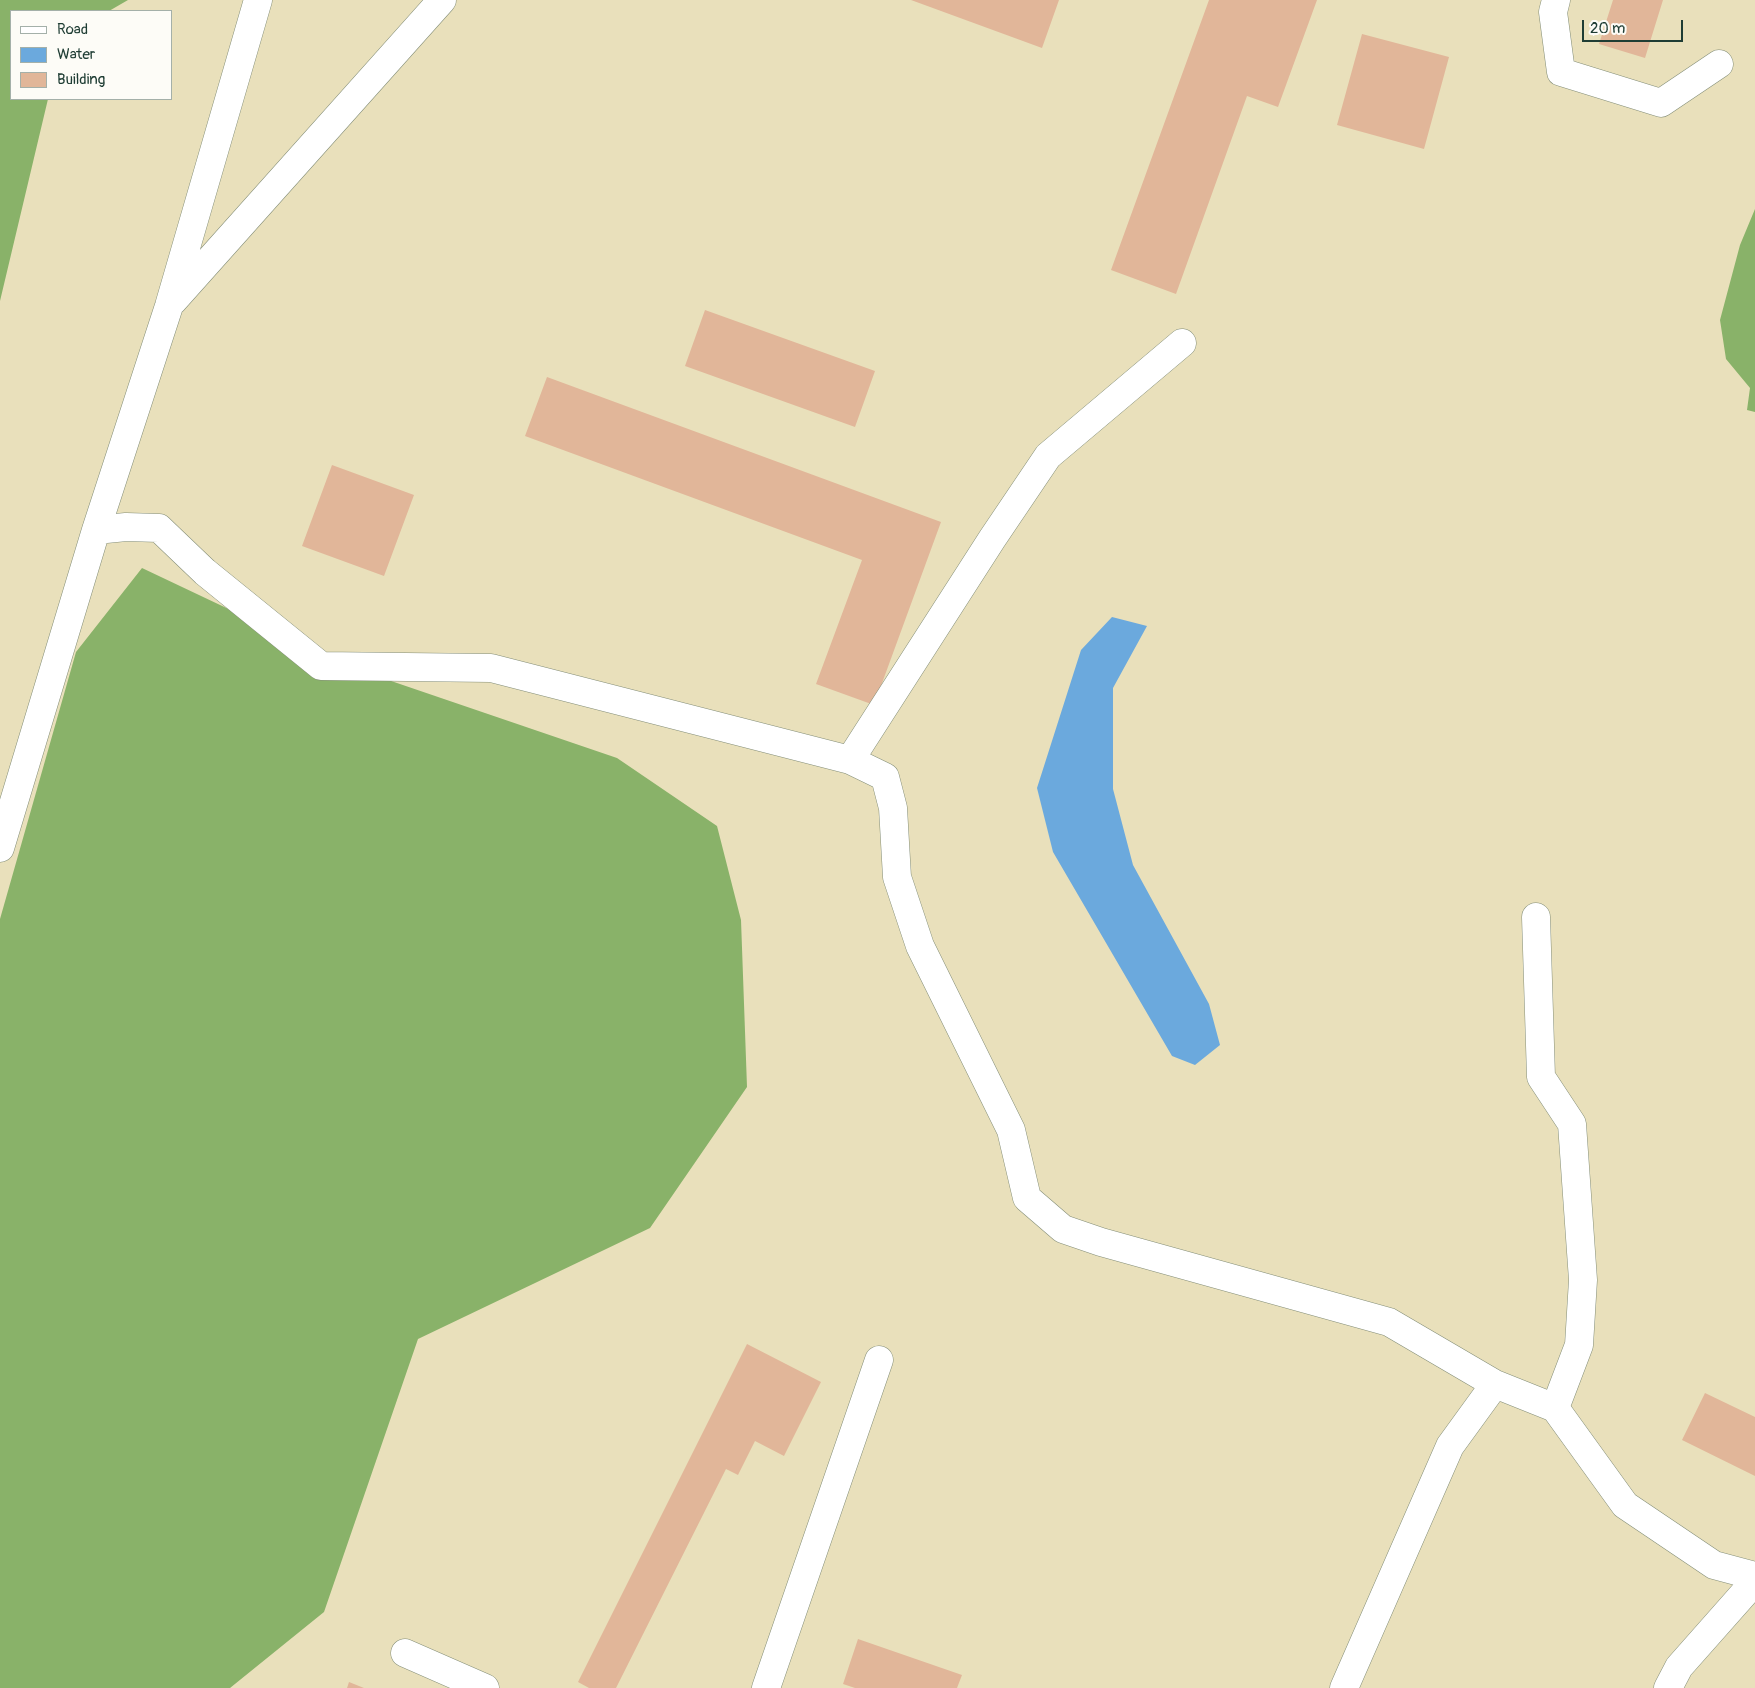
<!DOCTYPE html>
<html>
<head>
<meta charset="utf-8">
<style>
	body { margin:0 }
	#map { position:relative; width:1755px; height:1688px; overflow:hidden; background:#e9e0bb; font-family:Pangolin,sans-serif }
	canvas { display:block }
	.legend { position:absolute; left:10px; top:10px; width:162px; height:90px; box-sizing:border-box; background:#fdfcf7; border:1px solid #a4b0a9; margin:0; padding:6px 9px; list-style:none; font-size:15px; color:#1f3d34 }
	.legend li { display:flex; align-items:center; gap:10px; height:25px }
	.legend b { width:25px; border:1px solid #a4b0a9 }
	.scale { position:absolute; left:1582px; top:20px; width:101px; height:22px; box-sizing:border-box; border:2px solid #1f3d34; border-top:0; padding-left:6px; font-size:15px; line-height:18px; white-space:nowrap; color:#1f3d34; -webkit-text-stroke:4px #fdfcf7; paint-order:stroke }
</style>
</head>
<body>
<div id="map">
<canvas width="1755" height="1688"></canvas>
<ul class="legend">
<li><b style="height:6px;background:#fff"></b>Road</li>
<li><b style="height:14px;background:#6ba9dd"></b>Water</li>
<li><b style="height:14px;background:#e1b699"></b>Building</li>
</ul>
<div class="scale">20 m</div>
</div>
<script>
const ctx = document.querySelector('canvas').getContext('2d');
ctx.lineJoin = 'round';
function fillPath(path, color) { ctx.fillStyle = color; ctx.fill(path, 'evenodd'); }
function strokePath(path, color, width, dash) { ctx.strokeStyle = color; ctx.lineWidth = width; ctx.lineCap = dash ? 'butt' : 'round'; ctx.setLineDash(dash || []); ctx.stroke(path); }
const forest = new Path2D(`
	M0,0H128L109,11H11V99H48L0,301Z
	M1755,209V412L1747,410L1750,388L1726,359L1720,320L1740,245Z
	M142,568L353,668L617,758L717,826L741,920L747,1087L650,1228L418,1339L324,1612L230,1688H0V919L76,652Z`);
const water = new Path2D(`
	M1112,617L1147,626L1113,688V789L1133,865L1209,1004L1220,1045L1195,1065L1172,1056L1053,852L1037,788L1081,650Z`);
const building = new Path2D(`
	M911,0H1059L1042,48Z
	M1209,0H1317L1278,107L1247,96L1176,294L1111,270Z
	M1613,0H1663L1645,58L1599,44Z
	M1362,34L1449,57L1424,149L1337,125Z
	M705,310L875,371L855,427L685,366Z
	M547,377L941,522L874,705L816,684L862,560L525,436Z
	M332,465L414,495L384,576L302,546Z
	M747,1344L821,1382L784,1456L755,1441L738,1475L726,1469L616,1688H589L578,1682Z
	M1705,1393L1755,1417V1476L1682,1440Z
	M858,1639L962,1675L957,1688H855L843,1684Z
	M349,1682L364,1688H347Z`);
const minor = new Path2D(`
	M1556,0L1553,12L1561,72L1661,103L1719,64
	M173,301L442,0
	M96,530L126,527L159,528L205,572L321,666L491,668L850,760L885,777L893,808L897,877L920,946L1011,1130L1027,1198L1063,1229L1101,1242L1389,1322L1495,1384L1555,1408L1625,1505L1714,1565L1755,1576
	M850,760L992,539L1048,456L1182,343
	M0,848L96,530L169,306L258,0
	M1536,917L1541,1077L1572,1124L1583,1280L1579,1345L1555,1408
	M405,1653L485,1688
	M766,1688L879,1360
	M1344,1688L1450,1446L1495,1384
	M1668,1688L1679,1667L1755,1581`);
fillPath(forest, '#89b269');
fillPath(water, '#6ba9dd');
fillPath(building, '#e1b699');
strokePath(minor, '#848e78', 29);
strokePath(minor, '#fff', 28);
</script>
</body>
</html>
